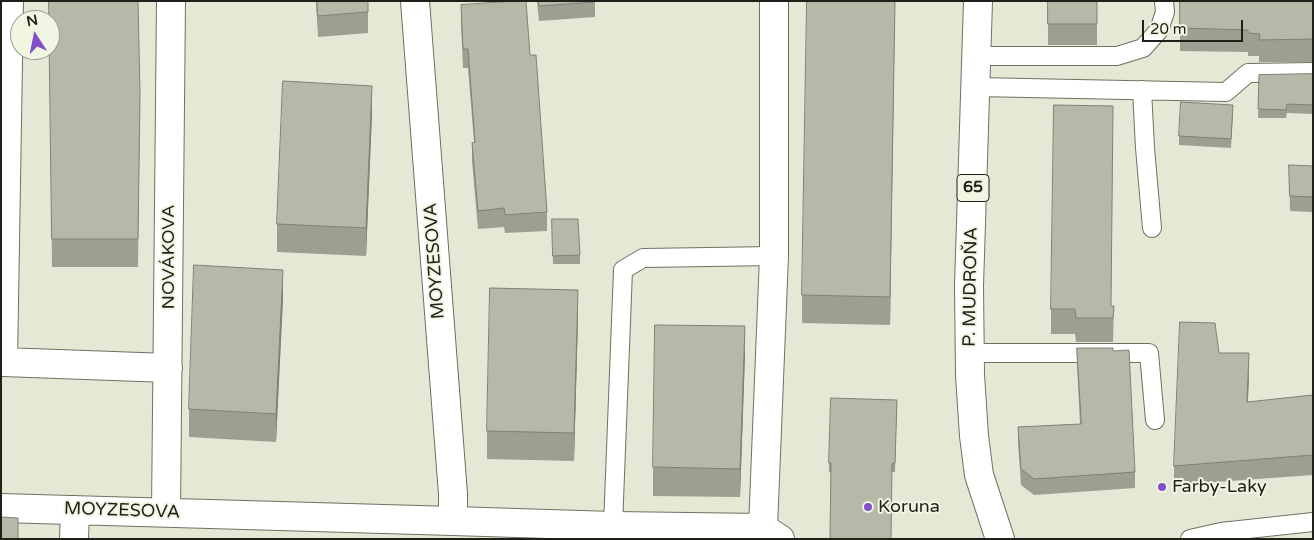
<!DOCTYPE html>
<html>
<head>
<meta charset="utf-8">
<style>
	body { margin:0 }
	#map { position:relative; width:1314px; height:540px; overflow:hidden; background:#e3e9d5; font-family:"Varela Round",sans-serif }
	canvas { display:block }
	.frame { position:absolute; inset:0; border:2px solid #1e2019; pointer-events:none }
	.north { position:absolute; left:10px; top:10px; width:50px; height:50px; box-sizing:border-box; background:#f0f6e2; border:1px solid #9ca092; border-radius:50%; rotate:349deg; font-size:14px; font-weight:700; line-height:20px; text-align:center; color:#1e2019 }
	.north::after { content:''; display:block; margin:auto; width:18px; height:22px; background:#8550c7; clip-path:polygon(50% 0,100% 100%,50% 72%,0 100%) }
	.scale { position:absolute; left:1142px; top:20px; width:101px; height:22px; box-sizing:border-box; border:2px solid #1e2019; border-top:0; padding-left:6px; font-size:15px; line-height:18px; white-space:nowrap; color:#1e2019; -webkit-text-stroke:4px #f0f6e2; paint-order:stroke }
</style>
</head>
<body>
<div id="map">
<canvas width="1314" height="540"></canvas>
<div class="frame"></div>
<div class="north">N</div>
<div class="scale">20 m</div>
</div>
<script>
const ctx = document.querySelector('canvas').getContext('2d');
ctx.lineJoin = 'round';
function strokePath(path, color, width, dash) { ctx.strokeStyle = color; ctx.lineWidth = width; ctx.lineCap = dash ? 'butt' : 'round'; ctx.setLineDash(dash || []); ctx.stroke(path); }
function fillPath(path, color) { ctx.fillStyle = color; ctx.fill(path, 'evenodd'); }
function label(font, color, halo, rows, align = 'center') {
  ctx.font = font + ' "Varela Round",sans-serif'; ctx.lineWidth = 4; ctx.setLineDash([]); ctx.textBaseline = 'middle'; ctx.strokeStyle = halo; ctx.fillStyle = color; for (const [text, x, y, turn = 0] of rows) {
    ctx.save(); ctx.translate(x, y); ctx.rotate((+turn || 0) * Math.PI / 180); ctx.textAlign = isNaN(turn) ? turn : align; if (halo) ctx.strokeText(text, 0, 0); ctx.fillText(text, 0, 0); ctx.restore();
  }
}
const lane = new Path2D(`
	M977,56H1117L1143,48L1159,30L1165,12L1164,1
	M976,87L1226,92L1248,73L1313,72
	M1142,90L1145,148L1152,228
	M970,353H1149L1155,420
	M613,526L623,270L643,258L774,256
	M1190,539L1221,532L1313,522`);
const street = new Path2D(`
	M9,1L3,362L168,368
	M1,508L453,521V494L415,1
	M166,512L171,1
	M453,521L613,526L763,528L780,539
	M763,528L774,256V1
	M74,539L75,510`);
const primary = new Path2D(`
	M978,1L969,286L970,375L974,436L979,475L1000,539`);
const wall = new Path2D(`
	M316,1H368V33L318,37Z
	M537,1H595V17L539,21Z
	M895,1L890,325L802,323V295Z
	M1048,1H1097V45H1048Z
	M1180,1H1313V62H1259V56H1248V52L1180,51Z
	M461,5L530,55L547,212V231L505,233L504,227L478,229L472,161V143L474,142L468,68H463L461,24Z
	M50,50L140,94L138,267H52Z
	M1313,74V114L1287,113L1286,118H1258L1259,75Z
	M372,114L366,256L277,252V224Z
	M1233,114L1231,148L1179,145V136Z
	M1289,165L1313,166V212L1290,211Z
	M552,219L580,255V264H553Z
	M283,298L276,442L189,437V409Z
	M1114,306L1113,342H1076L1075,334H1051V309Z
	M578,318L574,461L487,459V431Z
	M1077,348L1113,351L1135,472V488L1034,495L1021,485L1018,443V427L1080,424L1077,364Z
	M1219,353L1249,372L1248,402L1313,395V475L1174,485V466Z
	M745,355L740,497L653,496V467Z
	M897,400L895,472H829V463Z`);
const shadedWall = new Path2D(`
	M895,1L890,325V297Z
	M372,86V114L366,256V228Z
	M283,270V298L276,442V414Z
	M578,290V318L574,461V433Z
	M745,326V355L740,497V469Z
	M1249,353V372L1247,422V402Z`);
const building = new Path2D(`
	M49,1H138L140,94L138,239H52Z
	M317,1H368V12L318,16Z
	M516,1H526L530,55H536L547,212L505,215L504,208L478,211L472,143L475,142L468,49H463L461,5Z
	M539,1H595V2L539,6Z
	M807,1H895L890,297L802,295Z
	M1048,1H1097V24H1048Z
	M1180,1H1313V39L1259,40L1260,34L1248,33V30L1180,28Z
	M1313,74V105L1287,104L1286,110L1258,109L1259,75Z
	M283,81L372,86L366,228L277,224Z
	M1181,102L1233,105L1231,139L1179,136Z
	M1054,105L1113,106L1111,306H1114L1113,318H1076L1075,309H1051Z
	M1289,165L1313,166V197L1290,196Z
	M552,219H578L580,255L553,256Z
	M194,265L283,270L276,414L189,409Z
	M490,288L578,290L574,433L487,431Z
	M1180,322L1215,323L1219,353H1249L1247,402L1313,395V455L1174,466Z
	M655,325L745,326L740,469L653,467Z
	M1077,348H1113V351L1129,350L1135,472L1034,479L1021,469L1018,427L1081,424Z
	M831,398L897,400L895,463L892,464L891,539H830L831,463H829Z
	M1,517L18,518V539H1Z`);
const markers = [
	[1162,487,5,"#8550c7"],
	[868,507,5,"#8550c7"]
];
const shields = [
	[973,188,32]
];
const shieldNames = [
	["65",973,188]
];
const streetNames = [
	["NOVÁKOVA",169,257,-90],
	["MOYZESOVA",435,261,-94],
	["P. MUDROŇA",971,287,-89],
	["MOYZESOVA",122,511,2]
];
const poiNames = [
	["Farby-Laky",1172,487],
	["Koruna",878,507]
];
strokePath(lane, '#6d7361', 20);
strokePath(street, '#6d7361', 30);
strokePath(primary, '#6d7361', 30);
strokePath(lane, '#fff', 18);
strokePath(street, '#fff', 28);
strokePath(primary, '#fff', 28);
fillPath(wall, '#9ba090');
fillPath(shadedWall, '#7e8275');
fillPath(building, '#b4baa7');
strokePath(building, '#7e8275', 1);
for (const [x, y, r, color] of markers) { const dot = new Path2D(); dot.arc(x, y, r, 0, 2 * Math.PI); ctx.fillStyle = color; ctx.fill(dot); strokePath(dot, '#f0f6e2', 2); }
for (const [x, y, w] of shields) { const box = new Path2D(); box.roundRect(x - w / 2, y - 13.5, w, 27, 4); ctx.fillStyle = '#f0f6e2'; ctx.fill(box); strokePath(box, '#1e2019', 1); }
label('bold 16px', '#1e2019', null, shieldNames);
label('18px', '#1e2019', '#f0f6e2', streetNames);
label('18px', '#1e2019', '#f0f6e2', poiNames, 'left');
</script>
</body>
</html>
